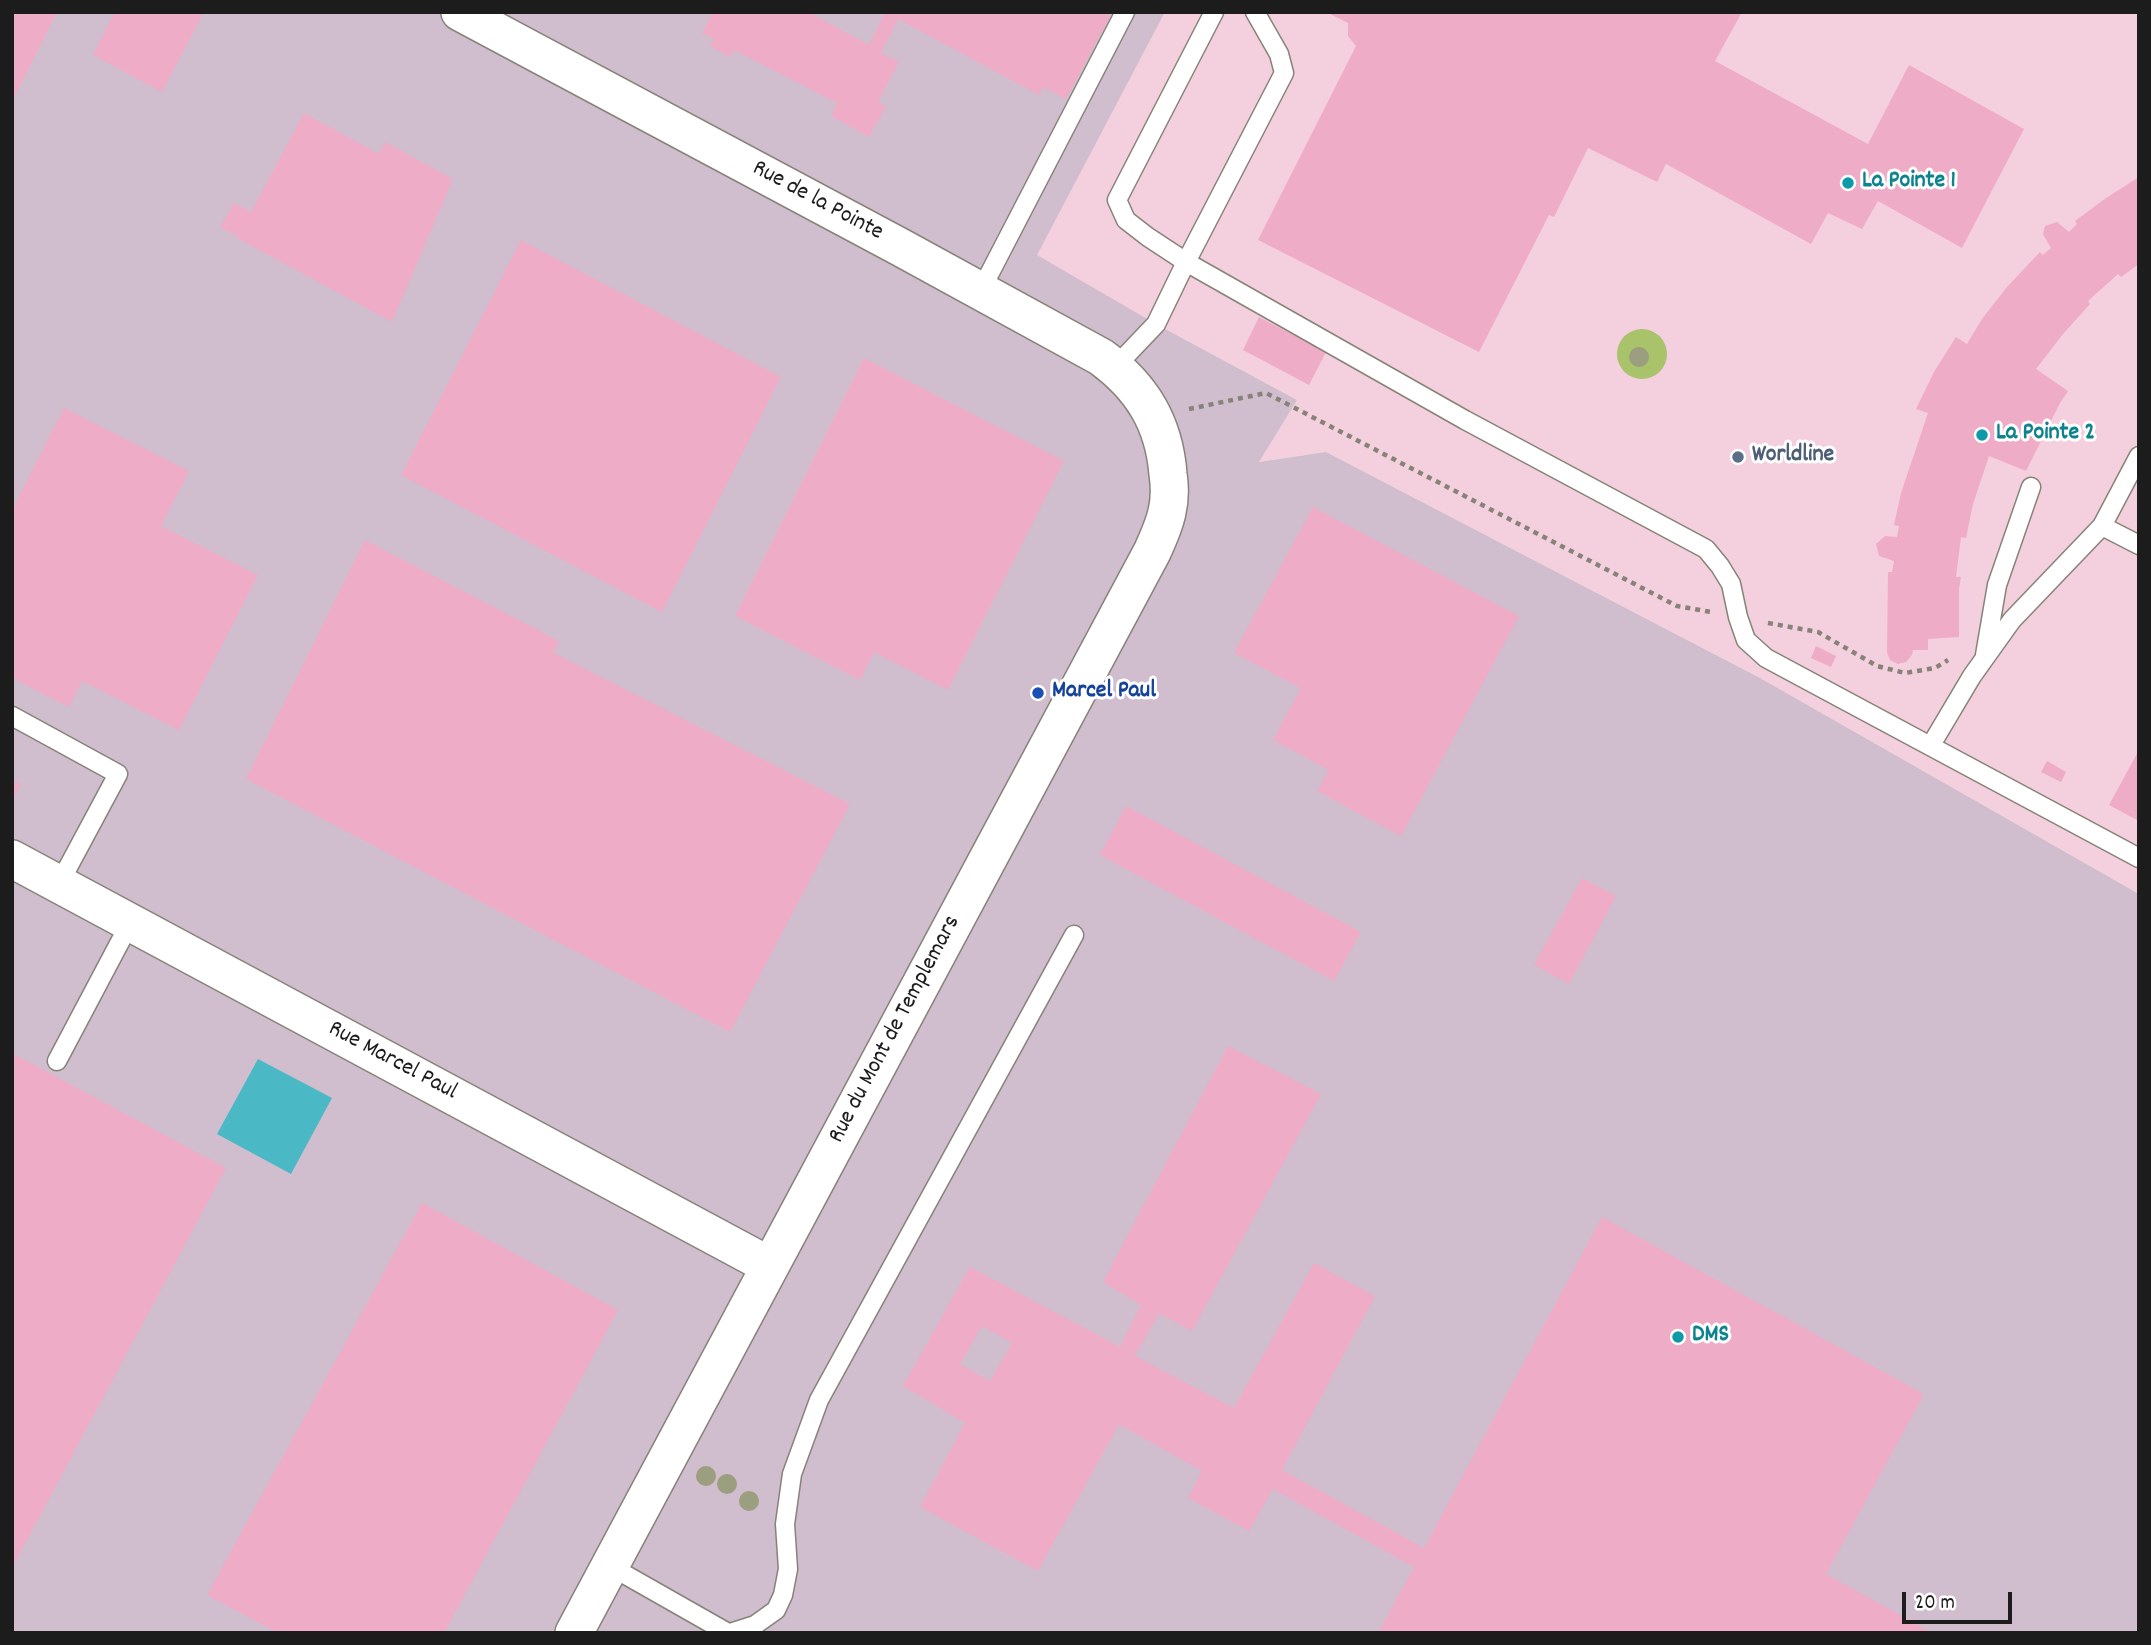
<!DOCTYPE html>
<html>
<head>
<meta charset="utf-8">
<style>
	body { margin:0 }
	#map { position:relative; width:2151px; height:1645px; overflow:hidden; background:#f2ead3; font-family:Dekko,sans-serif }
	canvas { display:block }
	.frame { position:absolute; inset:0; border:14px solid #1c1c1c; pointer-events:none }
	.scale { position:absolute; left:1902px; top:1592px; width:110px; height:32px; box-sizing:border-box; border:4px solid #1c1c1c; border-top:0; padding-left:9px; font-size:21px; line-height:24px; white-space:nowrap; color:#1c1c1c; -webkit-text-stroke:5px #fff; paint-order:stroke }
</style>
</head>
<body>
<div id="map">
<canvas width="2151" height="1645"></canvas>
<div class="frame"></div>
<div class="scale">20 m</div>
</div>
<script>
const ctx = document.querySelector('canvas').getContext('2d');
ctx.lineJoin = 'round';
function fillPath(path, color) { ctx.fillStyle = color; ctx.fill(path, 'evenodd'); }
function strokePath(path, color, width, dash) { ctx.strokeStyle = color; ctx.lineWidth = width; ctx.lineCap = dash ? 'butt' : 'round'; ctx.setLineDash(dash || []); ctx.stroke(path); }
function label(font, color, halo, rows, align = 'center') {
  ctx.font = font + ' Dekko,sans-serif'; ctx.lineWidth = 6; ctx.setLineDash([]); ctx.textBaseline = 'middle'; ctx.strokeStyle = halo; ctx.fillStyle = color; for (const [text, x, y, turn = 0] of rows) {
    ctx.save(); ctx.translate(x, y); ctx.rotate((+turn || 0) * Math.PI / 180); ctx.textAlign = isNaN(turn) ? turn : align; if (halo) ctx.strokeText(text, 0, 0); ctx.fillText(text, 0, 0); ctx.restore();
  }
}
const built = new Path2D(`
	M1165,12H2139V894L1760,678L1326,452L1258,462L1297,400L1156,324L1036,255Z`);
const industrial = new Path2D(`
	M12,12H1165L1037,255L1156,324L1297,400L1259,462L1326,452L1760,678L2139,894V1633H12Z`);
const green = new Path2D(`
	M1617 354a25 25 0 1 1 50 0a25 25 0 1 1-50 0Z`);
const water = new Path2D(`
	M258,1059L332,1098L291,1174L217,1134Z`);
const building = new Path2D(`
	M12,12H57L12,102Z
	M115,12H204L162,92L93,55Z
	M713,12H808L869,45L884,14L880,12H1102L1110,16L1066,99L1043,87L1039,95L898,19L881,53L899,62L878,102L886,106L869,137L831,116L837,103L734,50L730,57L710,46L714,39L702,33Z
	M1326,12H1742L1715,61L1868,144L1909,65L2024,129L1962,248L1878,201L1862,229L1828,213L1811,244L1666,164L1657,182L1588,148L1554,217L1549,215L1479,352L1258,240L1356,46L1348,36V23Z
	M304,113L379,154L385,142L453,179L392,322L237,238V236L220,227L234,203L251,212Z
	M2139,177V264L2121,277L2118,274L2088,301L2090,304L2063,334L2036,369L2068,391L2060,403L2026,471L1989,456L1973,504L1966,538L1961,537L1956,577H1961L1959,589V637L1928,639V650H1913L1912,655L1906,662L1898,664L1890,660L1887,652L1888,572H1892L1894,561L1879,556L1876,544L1885,536L1897,537L1899,526L1894,525L1901,493L1928,413L1916,409L1934,372L1956,337L1967,344L1982,319L2007,287L2040,252L2043,255L2051,248L2043,234L2045,226L2057,222L2069,232L2077,224L2075,221L2106,198Z
	M521,240L781,377L662,612L401,475Z
	M1259,317L1326,352L1309,385L1243,350Z
	M864,358L1064,461L948,690L874,652L860,680L735,616Z
	M64,408L189,471L161,526L258,575L179,730L82,681L69,707L12,678V510Z
	M1313,507L1519,616L1401,836L1317,791L1329,770L1273,740L1301,688L1234,653Z
	M365,540L559,641L554,653L850,804L730,1032L246,779Z
	M1816,646L1836,656L1831,667L1811,658Z
	M2139,750V821L2109,805Z
	M2047,761L2066,772L2061,782L2041,772Z
	M12,779L21,784L12,803Z
	M1126,806L1361,932L1334,981L1100,855Z
	M1582,878L1616,896L1569,984L1534,965Z
	M1228,1046L1321,1094L1192,1331L1159,1313L1135,1356L1234,1408L1314,1263L1375,1296L1282,1470L1424,1548L1602,1217L1924,1394L1826,1574L1933,1633H1378L1414,1567L1273,1489L1249,1531L1188,1498L1202,1471L1119,1424L1038,1571L920,1507L965,1423L903,1386L970,1267L1120,1347L1141,1305L1103,1282ZM982,1326L1012,1343L990,1381L960,1364Z
	M12,1053L226,1168L12,1568Z
	M422,1203L618,1310L444,1633H278L207,1595Z`);
const path = new Path2D(`
	M1189,409L1266,393L1677,606L1711,612
	M1768,623L1818,632L1877,666L1905,673L1935,668L1948,660`);
const service = new Path2D(`
	M1214,12L1117,200L1126,220L1148,237L1186,262L1284,73L1279,54L1255,12
	M981,290L1125,12
	M1115,367L1156,324L1186,262L1465,420L1706,549L1720,566L1731,584L1738,617L1746,640L1766,658L2139,858
	M2102,526L2139,545
	M1985,655L1997,585L2031,487
	M12,716L118,774L59,884
	M1931,745L1972,676L2012,620L2102,526L2139,456
	M57,1061L130,923
	M610,1566L728,1633
	M730,1633L755,1625L776,1610L783,1595L788,1569L785,1524L792,1474L819,1400L1074,935`);
const minor = new Path2D(`
	M460,12L900,247L1101,357C1142,387 1164,423 1168,474C1170,487 1170,499 1167,512C1164,526 1158,539 1152,552L574,1633
	M12,859L770,1266`);
const trees = [
	[1639,357],
	[706,1476],
	[727,1484],
	[749,1501]
];
const markers = [
	[1848,183,7,"#0f9aa8"],
	[1982,435,7,"#0f9aa8"],
	[1738,457,7,"#5c6f8a"],
	[1038,693,7,"#1a4fb4"],
	[1678,1337,7,"#0f9aa8"]
];
const cultureNames = [
	["La Pointe 1",1862,183],
	["La Pointe 2",1996,435],
	["DMS",1692,1337]
];
const streetNames = [
	["Rue de la Pointe",817,202,28],
	["Rue du Mont de Templemars",896,1030,-62],
	["Rue Marcel Paul",392,1062,28]
];
const serviceNames = [
	["Worldline",1752,457]
];
const transitNames = [
	["Marcel Paul",1052,693]
];
fillPath(built, '#f4cfde');
fillPath(industrial, '#d0bdce');
fillPath(green, '#a8c369');
fillPath(water, '#4bb9c5');
fillPath(building, '#efacc7');
strokePath(service, '#878378', 21);
strokePath(minor, '#878378', 40);
strokePath(path, '#878378', 4.5, [5, 5]);
strokePath(service, '#fff', 18);
strokePath(minor, '#fff', 37);
ctx.fillStyle = '#9b9e7f';
for (const [x, y] of trees) { ctx.beginPath(); ctx.arc(x, y, 10, 0, 2 * Math.PI); ctx.fill(); }
for (const [x, y, r, color] of markers) { const dot = new Path2D(); dot.arc(x, y, r, 0, 2 * Math.PI); ctx.fillStyle = color; ctx.fill(dot); strokePath(dot, '#fff', 2.5); }
label('bold 24px', '#0d838f', '#fff', cultureNames, 'left');
label('24px', '#1c1c1c', '#fff', streetNames);
label('bold 24px', '#4e5e75', '#fff', serviceNames, 'left');
label('bold 24px', '#164399', '#fff', transitNames, 'left');
</script>
</body>
</html>
